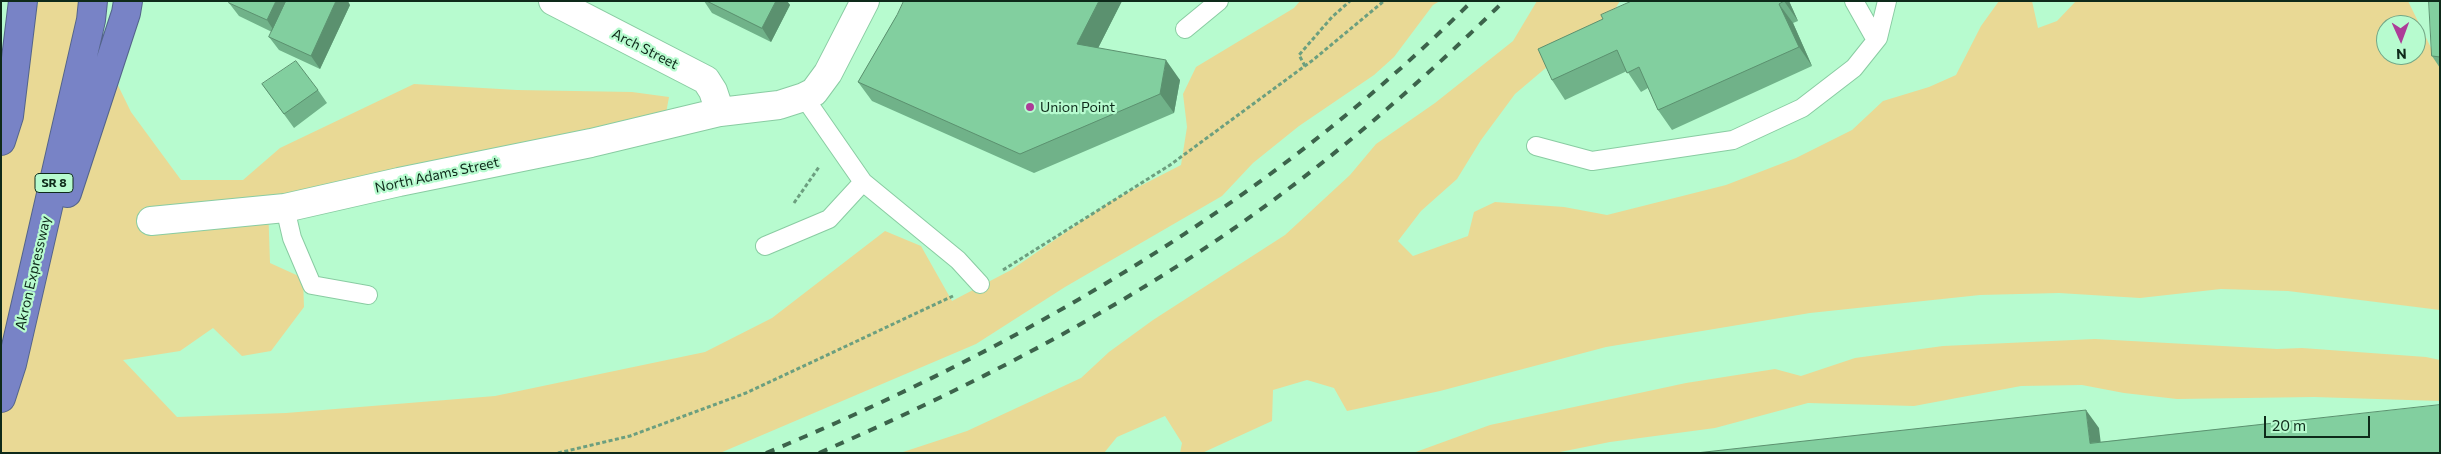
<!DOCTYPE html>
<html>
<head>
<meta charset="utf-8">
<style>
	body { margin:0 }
	#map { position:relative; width:2441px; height:454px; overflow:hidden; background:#b7fbcf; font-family:Commissioner,sans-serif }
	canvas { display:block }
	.frame { position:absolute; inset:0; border:2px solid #0e2a1a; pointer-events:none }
	.north { position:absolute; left:2376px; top:15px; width:50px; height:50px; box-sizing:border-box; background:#b7fbcf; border:1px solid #73a787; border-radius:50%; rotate:178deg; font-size:14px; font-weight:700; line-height:20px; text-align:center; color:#0e2a1a }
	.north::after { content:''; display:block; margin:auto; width:18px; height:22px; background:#ad3c98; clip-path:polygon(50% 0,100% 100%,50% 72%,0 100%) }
	.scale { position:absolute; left:2264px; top:416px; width:106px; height:22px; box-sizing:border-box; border:2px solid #0e2a1a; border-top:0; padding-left:6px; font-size:15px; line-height:18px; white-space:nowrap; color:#0e2a1a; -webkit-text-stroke:4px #b7fbcf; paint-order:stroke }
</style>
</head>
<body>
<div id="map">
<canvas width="2441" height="454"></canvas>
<div class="frame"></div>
<div class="north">N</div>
<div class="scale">20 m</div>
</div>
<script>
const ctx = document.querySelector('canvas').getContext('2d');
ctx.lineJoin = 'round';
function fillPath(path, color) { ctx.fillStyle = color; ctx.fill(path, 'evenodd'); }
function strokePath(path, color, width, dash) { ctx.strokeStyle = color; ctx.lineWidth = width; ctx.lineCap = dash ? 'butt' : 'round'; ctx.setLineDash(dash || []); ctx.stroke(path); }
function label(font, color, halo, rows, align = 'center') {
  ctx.font = font + ' Commissioner,sans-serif'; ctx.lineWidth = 4.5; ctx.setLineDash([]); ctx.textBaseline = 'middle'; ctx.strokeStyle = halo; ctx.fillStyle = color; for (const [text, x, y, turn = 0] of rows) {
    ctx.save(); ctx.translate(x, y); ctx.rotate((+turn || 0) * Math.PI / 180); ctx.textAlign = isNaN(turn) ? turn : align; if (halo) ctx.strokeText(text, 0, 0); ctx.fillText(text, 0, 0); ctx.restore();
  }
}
const green = new Path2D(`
	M39,1H83L110,69L131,112L181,180H243L280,148L414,84L517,90L632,92L669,97L662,135L268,204L270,263L303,278L304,307L271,351L242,356L213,328L180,351L123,360L177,417L286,413L495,396L705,352L772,318L885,231L921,246L952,301L1011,270L1111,201L1181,165L1187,127L1183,94L1196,67L1294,8L1300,1H1440L1433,5L1394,57L1374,75L1299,126L1253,163L1222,196L1065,287L976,344L720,453H1V98Z
	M1537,1H1620L1607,22L1561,55L1515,94L1481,140L1457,179L1421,211L1398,241L1413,256L1468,236L1474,212L1495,202L1564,207L1607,215L1726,185L1796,158L1852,130L1883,101L1929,87L1956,75L1981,26L1999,1H2032L2038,28L2057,21L2076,1H2408L2440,66V310L2288,291L2221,289L2140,298L2059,293L1980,295L1810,313L1606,347L1440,391L1347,411L1334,388L1307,380L1273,390L1272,421L1202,453H1180L1182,443L1165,416L1117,437L1104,453H900L967,431L1081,378L1109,352L1153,320L1285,235L1350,175L1376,144L1435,103L1513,41ZM2386,25H2416V55H2386Z
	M2095,339L2277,349L2302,348L2426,357L2440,360V401L2314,397L2177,399L2124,393L2082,385L2021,386L1914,406L1808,403L1715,428L1610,442L1555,453H1413L1490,425L1686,383L1775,369L1801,376L1855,358L1943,346Z`);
const path = new Path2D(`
	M1305,66L1299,55L1332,17L1350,1
	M794,203L819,167
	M1003,270L1170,165L1313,60L1384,1
	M558,453L630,436L746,393L953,296`);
const service = new Path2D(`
	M1854,1L1876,40
	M1185,29L1219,1
	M804,97L863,182L958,260L980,284
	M1536,146L1592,161L1733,140L1802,108L1854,68L1878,38L1887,1
	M285,208L292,238L312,285L368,295
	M765,246L829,219L863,182`);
const minor = new Path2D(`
	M553,1L706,80L713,91L720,112
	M151,221L285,208L399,182L591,143L720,112L779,105L804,97L814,92L828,73L865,1`);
const motorway = new Path2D(`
	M1,141L9,116L23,1
	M67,193L126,13L128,1
	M1,398L12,364L91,20L93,1`);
const rail = new Path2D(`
	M766,453C1026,345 1272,201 1472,1
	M819,453C943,399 1065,338 1179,265C1297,190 1404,99 1504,1`);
const wall = new Path2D(`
	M704,1H787L790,5L771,42L712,13Z
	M1122,1L1098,48L1180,80L1174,113L1034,173L872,101L858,82L897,15Z
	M1632,1H1789L1798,21L1793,23L1812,66L1672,130L1658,110L1648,88L1641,92L1627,71L1565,100L1552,80L1603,19Z
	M2440,1V68L2432,56Z
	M229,3L350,5L320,69L279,50L269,37L272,32L239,16Z
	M262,84L318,90L327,103L294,128Z`);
const shadedWall = new Path2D(`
	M276,1H291L276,34L267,20Z
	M336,1H348L350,5L320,69L311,56Z
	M776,1H787L790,5L771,42L762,28Z
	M1099,1H1122L1090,64L1077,44Z
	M1784,1H1789L1798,21Z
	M1779,4L1793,23L1812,66L1799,47Z
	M1166,60L1180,80L1174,113L1160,94Z
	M2086,410L2099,428L2102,453L2090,443Z`);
const building = new Path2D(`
	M230,1H276L267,20L229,3Z
	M286,1H336L311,56L269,37Z
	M707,1H776L762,28Z
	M904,1H1099L1077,44L1166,60L1160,94L1020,154L858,82L897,15Z
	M1632,1H1784L1779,4L1799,47L1658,110L1639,67L1627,73L1617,50L1552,80L1538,49L1603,19L1601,15Z
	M2429,1H2440V57L2432,56Z
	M296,61L318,90L284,114L262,84Z
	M2440,405V453H1696L2086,410L2090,443Z`);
const markers = [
	[1030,107,5,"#ad3c98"]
];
const shields = [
	[54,183,38]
];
const shieldNames = [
	["SR 8",54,183]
];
const streetNames = [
	["Arch Street",645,49,27],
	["North Adams Street",437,175,-12],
	["Akron Expressway",33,273,-77]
];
const poiNames = [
	["Union Point",1040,107]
];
fillPath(green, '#e9d995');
strokePath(service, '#89cca2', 20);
strokePath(minor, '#89cca2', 30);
strokePath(motorway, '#53648a', 30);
strokePath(path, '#6c9f7f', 3, [4, 2.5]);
strokePath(service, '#fff', 18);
strokePath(minor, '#fff', 28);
strokePath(motorway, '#7883c6', 28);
strokePath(rail, '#3c634b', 4, [9, 9]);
fillPath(wall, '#70b289');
fillPath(shadedWall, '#5b916f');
fillPath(building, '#82cf9f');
strokePath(building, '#5b916f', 1);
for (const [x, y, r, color] of markers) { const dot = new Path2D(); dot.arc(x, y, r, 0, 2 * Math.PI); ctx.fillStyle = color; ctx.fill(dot); strokePath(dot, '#b7fbcf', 2); }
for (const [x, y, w] of shields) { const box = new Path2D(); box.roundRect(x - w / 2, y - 9.5, w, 19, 4); ctx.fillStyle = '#b7fbcf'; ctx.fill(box); strokePath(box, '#0e2a1a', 1); }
label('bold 12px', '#0e2a1a', null, shieldNames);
label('14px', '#0e2a1a', '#b7fbcf', streetNames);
label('14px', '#0e2a1a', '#b7fbcf', poiNames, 'left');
</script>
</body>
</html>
